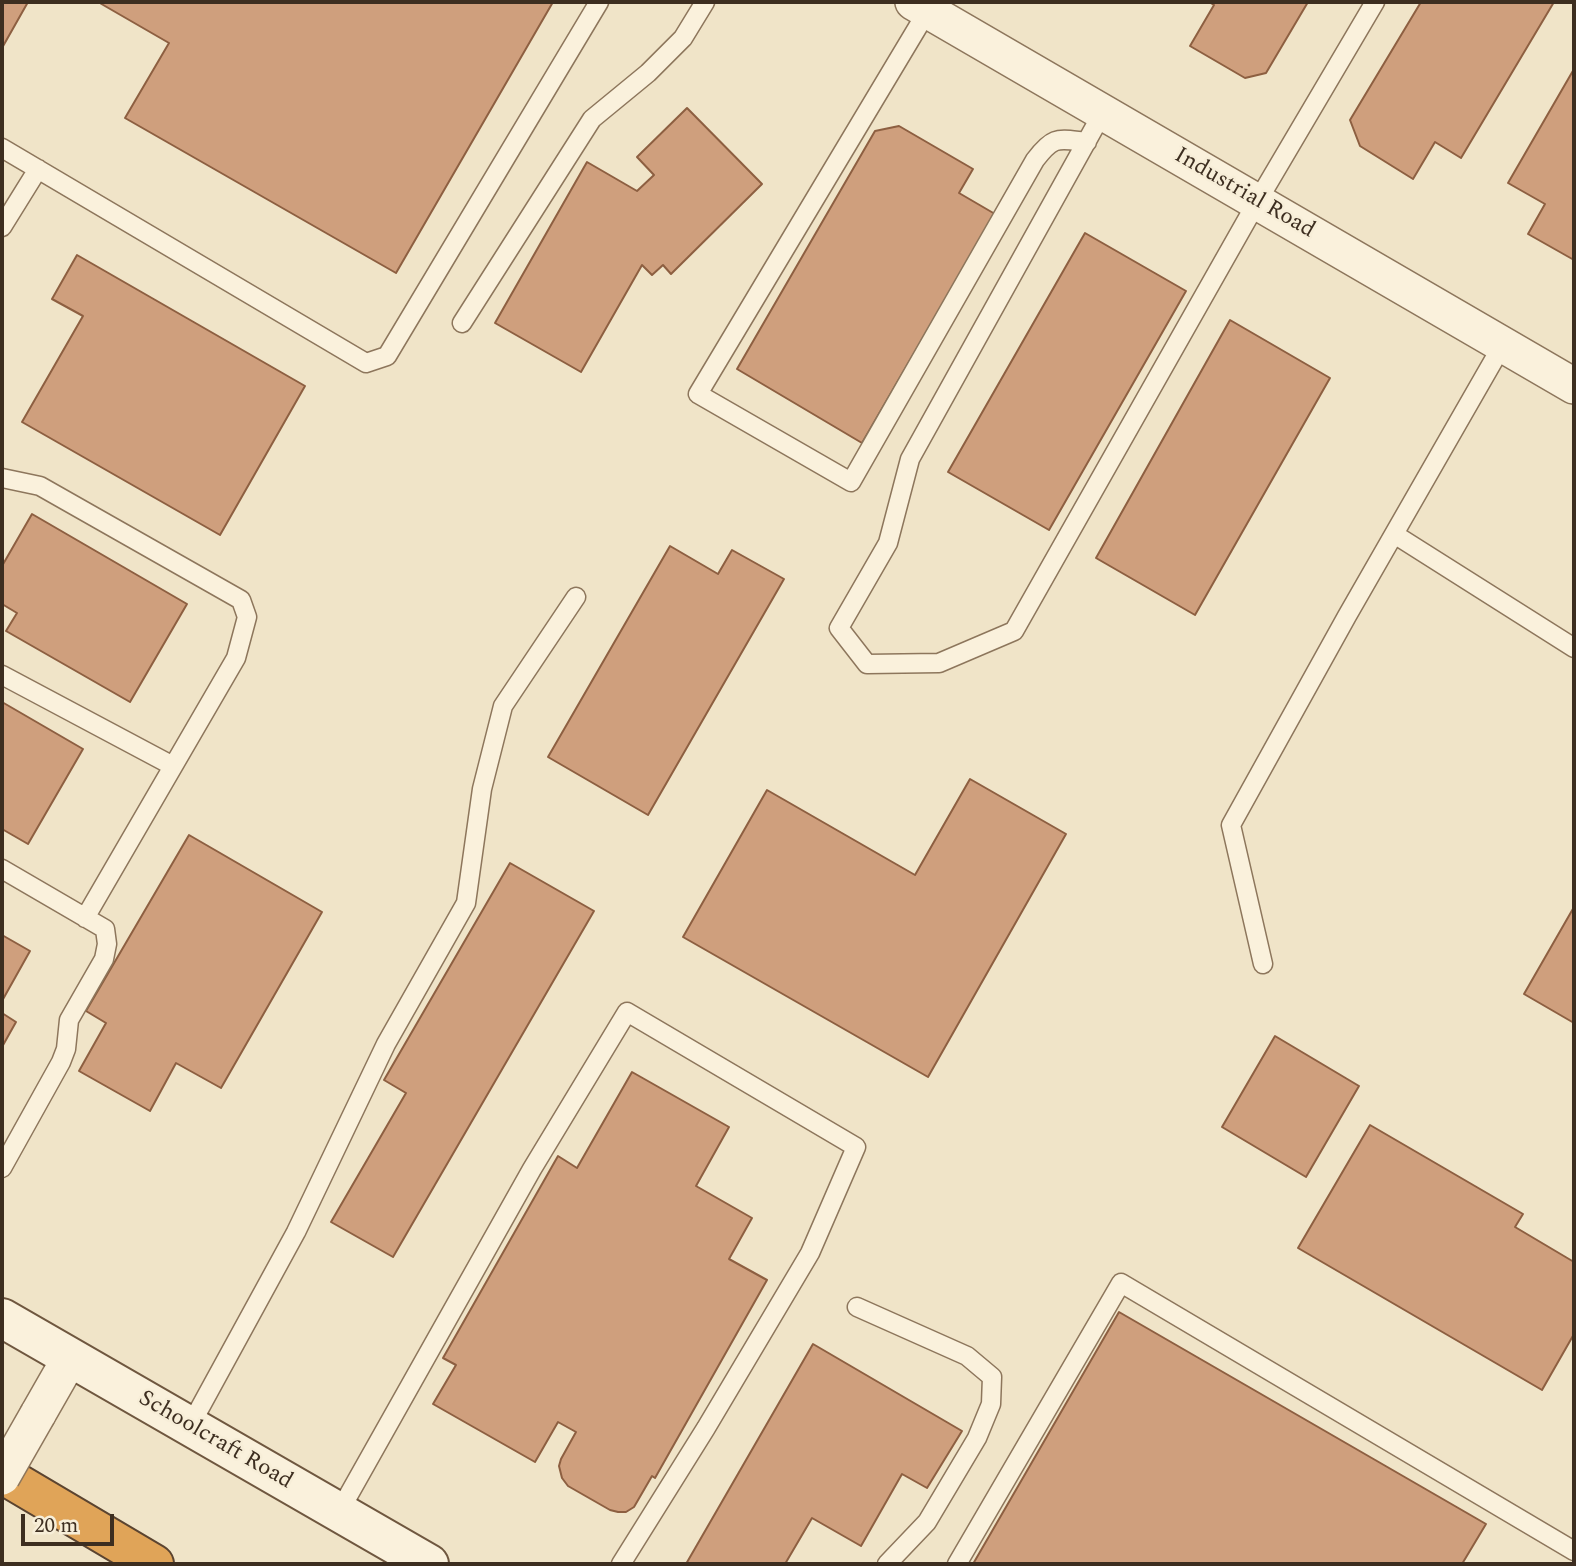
<!DOCTYPE html>
<html>
<head>
<meta charset="utf-8">
<style>
	body { margin:0 }
	#map { position:relative; width:1576px; height:1566px; overflow:hidden; background:#f0e4c8; font-family:Spectral,serif }
	canvas { display:block }
	.frame { position:absolute; inset:0; border:4px solid #3d2e20; pointer-events:none }
	.scale { position:absolute; left:21px; top:1514px; width:93px; height:32px; box-sizing:border-box; border:4px solid #3d2e20; border-top:0; padding-left:9px; font-size:21px; line-height:24px; white-space:nowrap; color:#3d2e20; -webkit-text-stroke:5px #f7eed8; paint-order:stroke }
</style>
</head>
<body>
<div id="map">
<canvas width="1576" height="1566"></canvas>
<div class="frame"></div>
<div class="scale">20 m</div>
</div>
<script>
const ctx = document.querySelector('canvas').getContext('2d');
ctx.lineJoin = 'round';
function fillPath(path, color) { ctx.fillStyle = color; ctx.fill(path, 'evenodd'); }
function strokePath(path, color, width, dash) { ctx.strokeStyle = color; ctx.lineWidth = width; ctx.lineCap = dash ? 'butt' : 'round'; ctx.setLineDash(dash || []); ctx.stroke(path); }
function label(font, color, halo, rows, align = 'center') {
  ctx.font = font + ' Spectral,serif'; ctx.lineWidth = 5; ctx.setLineDash([]); ctx.textBaseline = 'middle'; ctx.strokeStyle = halo; ctx.fillStyle = color; for (const [text, x, y, turn = 0] of rows) {
    ctx.save(); ctx.translate(x, y); ctx.rotate((+turn || 0) * Math.PI / 180); ctx.textAlign = isNaN(turn) ? turn : align; if (halo) ctx.strokeText(text, 0, 0); ctx.fillText(text, 0, 0); ctx.restore();
  }
}
const building = new Path2D(`
	M2,2H28L2,48Z
	M98,2H553L396,273L125,118L169,43Z
	M1209,2H1308L1266,73L1245,78L1190,46L1214,5Z
	M1421,2H1554L1461,158L1435,142L1413,179L1360,146L1350,120Z
	M1574,69V260L1528,234L1545,204L1508,183Z
	M687,108L762,184L671,274L663,265L652,275L642,265L581,372L495,323L587,162L637,191L654,175L637,157Z
	M899,126L973,169L959,193L995,214L862,443L737,369L875,131Z
	M1085,233L1186,291L1049,530L948,472Z
	M77,255L305,386L220,535L22,422L83,316L52,299Z
	M1230,320L1330,378L1195,615L1096,558Z
	M32,514L187,604L130,702L6,631L17,613L2,604V566Z
	M670,546L718,574L732,550L784,579L648,815L548,757Z
	M2,702L83,749L28,844L2,829Z
	M970,779L1066,834L928,1077L683,937L767,790L915,875Z
	M189,835L322,912L221,1088L176,1063L150,1111L79,1071L106,1023L86,1011Z
	M510,863L594,911L393,1257L331,1222L406,1093L384,1080Z
	M1574,907V1023L1524,994Z
	M2,935L30,951L2,1001Z
	M2,1013L16,1022L2,1047Z
	M1275,1036L1359,1086L1306,1177L1222,1127Z
	M632,1072L729,1127L696,1186L752,1218L729,1259L767,1280L655,1478L652,1476L634,1507L626,1512H618L610,1510L568,1486L562,1478L559,1466L561,1459L576,1432L558,1422L535,1462L433,1404L456,1365L443,1358L558,1156L577,1168Z
	M1370,1125L1523,1214L1515,1227L1574,1262V1334L1542,1390L1298,1248Z
	M1119,1312L1486,1524L1462,1564H973Z
	M813,1344L962,1431L927,1488L902,1474L861,1546L812,1518L785,1564H686Z`);
const service = new Path2D(`
	M931,5L698,394L851,482L1035,160C1054,135 1058,139 1087,142
	M1103,112L910,459L888,543L839,628L867,664L939,663L1014,631L1257,202L1375,2
	M2,148L366,363L387,356L599,2
	M2,227L38,169
	M462,323L592,119L648,73L683,38L705,2
	M2,478L40,486L241,600L247,617L236,658L85,918
	M1394,534L1574,648
	M2,675L173,766
	M2,869L105,929L107,944L104,959L69,1020L66,1049L61,1062L2,1168
	M1263,964L1231,825L1347,616L1503,344
	M857,1307L967,1356L992,1377L991,1404L977,1438L927,1522L887,1564
	M190,1426L296,1232L386,1044L466,903L482,789L503,706L576,597
	M339,1512L532,1169L627,1012L856,1147L810,1253L706,1428L621,1564
	M957,1564L1121,1283L1574,1551`);
const minor = new Path2D(`
	M913,2L1574,386
	M38,1414L70,1358`);
const secondary = new Path2D(`
	M2,1318L429,1564`);
const motorway = new Path2D(`
	M2,1474L154,1564`);
const minorBridge = new Path2D(`
	M2,1477L38,1414`);
const streetNames = [
	["Industrial Road",1244,194,30],
	["Schoolcraft Road",215,1441,30]
];
fillPath(building, '#cf9f7d');
strokePath(building, '#8d5f41', 2);
strokePath(service, '#8d765c', 21);
strokePath(minor, '#8d765c', 38);
strokePath(secondary, '#6f573f', 42);
strokePath(motorway, '#5b4430', 42);
strokePath(service, '#faf1dc', 18);
strokePath(minor, '#faf1dc', 35);
strokePath(secondary, '#faf1dc', 38);
strokePath(motorway, '#e0a458', 38);
strokePath(minorBridge, '#8d765c', 38, []);
strokePath(minorBridge, '#faf1dc', 35);
label('23px', '#3d2e20', '#f7eed8', streetNames);
</script>
</body>
</html>
